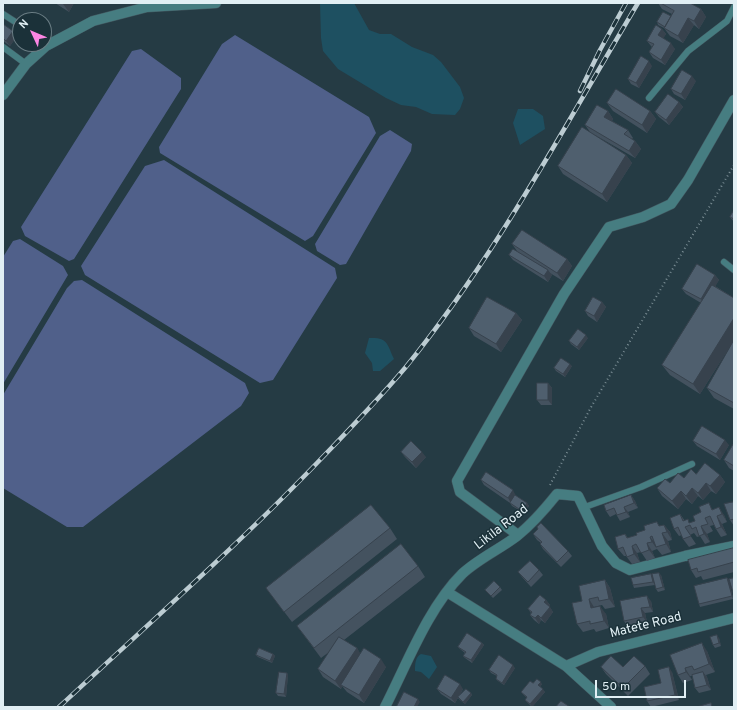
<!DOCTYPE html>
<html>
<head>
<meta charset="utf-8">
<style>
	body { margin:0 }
	#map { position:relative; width:737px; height:710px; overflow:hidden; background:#253b44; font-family:Overpass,sans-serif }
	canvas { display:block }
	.frame { position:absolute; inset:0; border:4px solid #e1eff4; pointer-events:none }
	.north { position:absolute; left:12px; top:12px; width:40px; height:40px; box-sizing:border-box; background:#1b3139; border:1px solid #6a7d84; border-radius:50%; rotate:314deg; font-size:11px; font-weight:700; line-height:16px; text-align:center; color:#e1eff4 }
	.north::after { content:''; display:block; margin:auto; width:14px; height:18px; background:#fc86e3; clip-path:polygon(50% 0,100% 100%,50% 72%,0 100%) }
	.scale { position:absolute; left:595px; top:680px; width:91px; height:18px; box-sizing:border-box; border:2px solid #e1eff4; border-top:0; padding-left:5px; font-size:12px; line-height:14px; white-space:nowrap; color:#e1eff4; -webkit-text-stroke:3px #1b3139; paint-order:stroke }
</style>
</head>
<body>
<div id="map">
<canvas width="737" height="710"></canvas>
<div class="frame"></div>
<div class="north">N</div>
<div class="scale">50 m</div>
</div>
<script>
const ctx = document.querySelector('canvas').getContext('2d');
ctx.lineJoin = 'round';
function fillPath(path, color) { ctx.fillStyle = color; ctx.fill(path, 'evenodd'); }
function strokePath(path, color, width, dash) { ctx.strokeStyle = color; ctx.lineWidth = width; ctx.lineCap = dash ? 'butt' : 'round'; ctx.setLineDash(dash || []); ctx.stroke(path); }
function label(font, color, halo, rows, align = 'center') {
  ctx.font = font + ' Overpass,sans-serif'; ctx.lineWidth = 3; ctx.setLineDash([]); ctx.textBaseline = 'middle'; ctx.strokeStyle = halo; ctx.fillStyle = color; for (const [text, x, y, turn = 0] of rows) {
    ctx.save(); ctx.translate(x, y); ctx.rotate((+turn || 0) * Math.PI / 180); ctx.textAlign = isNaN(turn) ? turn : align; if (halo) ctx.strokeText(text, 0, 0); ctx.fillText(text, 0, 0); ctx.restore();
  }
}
const green = new Path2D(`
	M320,3H354L369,30L380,34H391L412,47L433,55L441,62L460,87L464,98L460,109L455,115L432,114L416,107L401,105L386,98L338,69L323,51L321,38Z
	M518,109H533L543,116L545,129L520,145L513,123Z
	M369,338C388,337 387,344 394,359L380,371H373L372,363L365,353Z
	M421,654L431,656L437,667L429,679L421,672L415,671C415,665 415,657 421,654Z`);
const water = new Path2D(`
	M235,35L369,117L376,133L313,236L305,241L160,153L159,147L222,44Z
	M141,49L181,78V89L74,259L69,261L25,236L21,227L132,51Z
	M390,130L412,144L411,151L346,264L340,265L317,251L315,244L380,136Z
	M164,160L335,268L337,278L273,380L260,383L85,275L81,266L145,166Z
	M20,239L63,266L68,275L3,384V257L13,241Z
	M82,280L245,383L249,393L241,406L83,527H67L3,488V395L67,288L74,281Z`);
const path = new Path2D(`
	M550,485L590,409L734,165`);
const lane = new Path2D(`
	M3,14L20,25
	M3,47L26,64
	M649,98L688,51L727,21L734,7
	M724,262L734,270
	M585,507L641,487L692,464`);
const street = new Path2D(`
	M3,95L26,64L46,46L93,21L147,7L216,3
	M518,535L460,492L457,481L564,294L609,227L643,217L671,204L688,180L734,100
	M447,592L566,666L611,707
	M566,666L598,652L734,618
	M385,707C407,664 428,608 462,574C478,559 500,549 517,536C532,524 545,509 557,494L578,496L602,546L616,563L630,570L685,556L734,546`);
const rail = new Path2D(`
	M580,91L600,50L626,3
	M59,707C146,626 235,548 317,463C347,432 377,401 405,368C496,256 564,127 638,3`);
const wall = new Path2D(`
	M55,3H74L69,12Z
	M658,3H690L701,9L706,17L699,29L694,25L683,43L670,36L664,28L658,25L657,22L671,16L672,14L662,9Z
	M3,24L17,36L10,46L3,41Z
	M662,29L666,34L663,38L675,49L665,65L653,58L649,52L652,47L651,46L647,41Z
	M652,66L639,88L631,84L628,79Z
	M696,81L685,100L674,94L671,89Z
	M679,102L683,107L669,125L659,117L655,112Z
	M607,103L650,111L656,119L647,133L613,111Z
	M608,111L613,119L612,121L628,130L633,138L632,139L635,141L641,149L635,158L595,135L626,155L632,163L607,202L563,174L558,166L590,132L585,125Z
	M734,210V222L730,217Z
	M512,244L567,259L572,266L563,281L550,273L552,275L548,282L513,260L509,255L517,251Z
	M715,275L719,280L715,286L734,298V340L700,394L670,375L662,365L701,303L686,294L682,289Z
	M602,302L606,307L597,322L588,316L585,311Z
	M516,313L522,320L501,352L474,336L469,328Z
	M588,338L579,350L571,344L569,341Z
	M734,340V409L714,398L707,388Z
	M572,366L565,377L556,371L554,368Z
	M548,383L552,388V405H541L537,400Z
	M693,441L729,445L720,460L697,446Z
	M734,443V471L729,468L724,460Z
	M401,452L426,457L416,468L405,457Z
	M696,474L720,475L725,482L716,494L711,491L703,500L698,496L692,504L686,499L678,509L662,496L657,488L670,483Z
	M481,480L516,496L527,503L529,506L524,513L512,506L510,503L484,485Z
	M631,495L635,501L638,508L628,512L630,517L620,521L616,514L610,517L606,511Z
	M734,502V526L730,520Z
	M713,509L724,515L727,522L722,524L727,535L721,537L716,529L714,525L710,526L713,531L707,534L710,542L705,544L700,536L697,537L694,533L690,535L696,544L689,547L683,539L682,535L679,536L674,529L680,514L685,521L690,523L695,521Z
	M664,525L670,532L672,540L668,541L671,552L662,555L657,549L652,551L655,558L647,561L641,552L637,553L640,562L632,564L626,556H624L618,549L625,534L628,538Z
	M390,528L397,539L292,622L266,588Z
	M533,534L568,551L572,556L561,567L543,549L540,544L541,543L537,540Z
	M734,548V572L703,580L701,576L696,578L691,570Z
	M418,566L425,577L344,640L357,648L360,654L386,667L364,703L347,692L342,686L341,689L323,677L318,669L329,652L321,658L297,626Z
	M539,570L543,575L531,587L522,577L518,572Z
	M651,574L653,576L655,585L634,588L633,585Z
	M661,575L665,590L658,592L656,589Z
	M727,578L729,580L733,599L700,607L699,604Z
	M605,580L610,588L615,607L605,609L602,605L594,607L606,614L609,628L596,632L594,629L583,632L577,624L582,601Z
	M500,587L502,590L493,598L485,590Z
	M546,600L550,605L549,606L553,612L545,623L541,620L539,624L534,620L530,615L531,613L528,609Z
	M651,601L653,612L645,613L647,622L627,626L624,621Z
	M719,638L721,646L715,648L713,645Z
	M482,643L484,645L472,663L465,658L463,656L465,653L460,649L458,647Z
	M707,651L715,672L706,675L707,677L711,690L699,693L695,688L692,676H690L692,680L683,683L678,675L670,655Z
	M273,654L275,656L272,663L258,657L256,655Z
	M645,666L650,674L628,696L606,674L601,667H623Z
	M515,668L504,685L498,681L496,679L497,676L491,673L489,670Z
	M672,672L679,700L651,707L647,701L661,683Z
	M287,673L288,675L286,697L278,696L276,693Z
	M533,683L542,684L540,687L545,692L532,707L525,700L527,698L521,692Z
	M437,689H463L459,697L471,693L472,695L465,704L460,700L458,698L455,703L441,694Z`);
const shadedWall = new Path2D(`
	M64,3H74L69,12L63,4Z
	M701,9L706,17L699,29L694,21Z
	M688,18L694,25L683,43L678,36Z
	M662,29L666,34L662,41L658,35Z
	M13,31L17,36L10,46L6,41Z
	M671,43L675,49L665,65L661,60Z
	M649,61L652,66L639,88L636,83Z
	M692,76L696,81L685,100L681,94Z
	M679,102L683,107L669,125L666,120Z
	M608,111L613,119L610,125L604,117Z
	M650,111L656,119L647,133L642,125Z
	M635,141L641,149L635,158L629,151Z
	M626,155L632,163L607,202L602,194Z
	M567,259L572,266L563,281L557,273Z
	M548,270L552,275L548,282L544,276Z
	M715,275L719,280L705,305L701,299Z
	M602,302L606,307L597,322L594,316Z
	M516,313L522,320L501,352L496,344Z
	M734,318V340L700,394L693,384Z
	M586,335L588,338L579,350L577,347Z
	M570,364L572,366L565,377L563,374Z
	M548,383L552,388V405L548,400Z
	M725,440L729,445L720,460L716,454Z
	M422,452L426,457L416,468L412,462Z
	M720,475L725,482L716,494L710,486Z
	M706,483L711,491L703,500L698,493Z
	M692,488L698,496L692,504L686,496Z
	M513,490L516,496L511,503L508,498Z
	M681,491L686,499L678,509L672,501Z
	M631,495L635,501L638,508L634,503Z
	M527,503L529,506L524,513L522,511Z
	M624,507L628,512L630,517L626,512Z
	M719,507L724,515L727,522L722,514Z
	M717,516L722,524L727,535L721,527Z
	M664,525L670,532L672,540L667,532Z
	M701,526L707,534L710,542L704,534Z
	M662,533L668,541L671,552L666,544Z
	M650,537L656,544V547L657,549L652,542Z
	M647,543L652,551L655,558L649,550Z
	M632,546L637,553L640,562L634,554Z
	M659,573L661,575L665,590L663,587Z
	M651,574L653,576L655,585L653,582Z
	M727,578L729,580L733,599L732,596Z
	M605,580L610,588L615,607L609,599Z
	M647,596L651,601L653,612L650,607Z
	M589,599L594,607L596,616L591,608Z
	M546,600L550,605L548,608L544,602Z
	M600,606L606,614L609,628L604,621Z
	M550,607L553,612L545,623L541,618Z
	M641,608L645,613L647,622L643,617Z
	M538,615L541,620L539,624L535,618Z
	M717,635L719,638L721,646L719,643Z
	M482,643L484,645L472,663L471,660Z
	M702,643L707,651L715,672L709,664Z
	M357,648L362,656L341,685L342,686L341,689L335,681Z
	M273,654L275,656L272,663L270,661Z
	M381,659L386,667L364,703L359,695Z
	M513,665L515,668L504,685L502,683Z
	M669,667L672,672L679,700L675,695Z
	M685,668L690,676L692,680L686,672Z
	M703,672L707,677L711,690L707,685Z
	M287,673L288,675L286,697L284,694Z
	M541,682L542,684L540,687L538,685Z
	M460,684L463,689L455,703L451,698Z
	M543,689L545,692L532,707L530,704Z
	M471,693L472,695L465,704L463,702Z
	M418,699L420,702L417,707H414Z`);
const building = new Path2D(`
	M661,3H690L701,9L694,21L688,18L678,36L664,28L674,11Z
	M663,12L671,16L665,27L657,22Z
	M3,24L13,31L6,41L3,38Z
	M656,25L662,29L658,35L671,43L661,60L649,52L654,44L647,41Z
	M641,56L649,61L636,83L628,79Z
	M682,70L692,76L681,94L671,89Z
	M616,89L650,111L642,125L607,103Z
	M668,94L679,102L666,120L655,112Z
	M597,105L608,111L604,117L628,130L624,134L635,141L629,151L585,125Z
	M582,127L626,155L602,194L558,166Z
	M734,210V219L730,217Z
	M522,230L567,259L557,273L512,244Z
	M513,249L548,270L544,276L509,255Z
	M697,264L715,275L701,299L682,289Z
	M712,285L734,298V318L693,384L662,365Z
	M487,297L516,313L496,344L469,328Z
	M593,297L602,302L594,316L585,311Z
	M578,329L586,335L577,347L569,341Z
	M734,340V403L707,388Z
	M561,358L570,364L563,374L554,368Z
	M537,383H548V400H537Z
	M702,426L725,440L716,454L693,441Z
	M411,441L422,452L412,462L401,452Z
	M734,443V466L724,460Z
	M705,463L720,475L710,486L706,483L698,493L692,488L686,496L681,491L672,501L657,488L665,479L670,483L678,473L684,478L691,469L696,474Z
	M486,472L513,490L508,498L481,480Z
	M515,495L527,503L522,511L510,503Z
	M631,495L634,503L624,507L626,512L617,515L614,508L606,511L604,505Z
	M734,502V519L730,520L724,504Z
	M709,503L712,510L719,507L722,514L717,516L721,527L716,529L710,516L705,518L708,524L701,526L704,534L699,536L696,527L692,529L690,525L685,527L691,536L683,539L678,527L674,529L670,518L680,514L683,521L688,519L689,523L695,521L693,516L701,512L699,507Z
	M371,505L390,528L284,612L266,588Z
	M657,522L659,526L664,525L667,532L662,533L666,544L656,547L652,536L650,537L652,542L647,543L649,550L641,553L636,544L632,546L634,554L627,557L623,547L618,549L615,537L625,534L627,538L637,535L636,533L645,530L644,526Z
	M541,523L568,551L557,562L540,544L542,542L533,534L538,529L537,527Z
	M401,544L418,566L314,648L297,626Z
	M734,548V562L698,572L697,568L691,570L688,560Z
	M530,561L539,570L528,582L518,572Z
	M659,573L663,587L656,589L652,574Z
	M651,574L653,582L633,585L631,578Z
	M727,578L732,596L699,604L694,586Z
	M734,578V596L729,579Z
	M605,580L609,599L599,601L598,597L589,599L591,608L600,606L604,621L590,624V621L577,624L572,603L582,601L579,586Z
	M494,581L500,587L491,596L485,590Z
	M540,595L546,600L544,602L550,607L541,618L538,615L535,618L530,615L532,612L528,609Z
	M647,596L650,607L641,608L643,617L624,621L620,601Z
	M467,633L482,643L471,660L463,656L466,652L458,647Z
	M717,635L719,643L713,645L710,637Z
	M339,637L357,648L335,681L318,669Z
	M702,643L709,664L694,670L692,666L685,668L686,672L678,675L670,655Z
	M259,648L273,654L270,661L256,655Z
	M364,648L381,659L359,695L341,685Z
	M499,655L513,665L502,683L496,679L497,675L489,670Z
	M611,656L623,667L634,656L645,666L623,688L601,667Z
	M669,667L675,695L647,701L644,687L661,683L658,670Z
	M279,672L287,673L284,694L276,693Z
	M703,672L707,685L695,688L692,675Z
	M445,675L460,684L451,698L437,689Z
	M537,679L541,682L538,685L543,689L530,704L525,700L527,697L521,692L530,681L533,683Z
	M466,689L471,693L463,702L458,697Z
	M404,692L418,699L414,707H398L397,706Z
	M561,701L570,707H556Z
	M711,703L712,707H697Z`);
const streetNames = [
	["Likila Road",502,528,-38],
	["Matete Road",646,626,-14]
];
fillPath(green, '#1e5061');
fillPath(water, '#50608a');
strokePath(lane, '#435860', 7);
strokePath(street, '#435860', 11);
strokePath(path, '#788b92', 2, [1, 3]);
strokePath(lane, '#467d81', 6);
strokePath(street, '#467d81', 10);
strokePath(rail, '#bcccd2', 4.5);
strokePath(rail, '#1b3139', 3, [9]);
fillPath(wall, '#44525f');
fillPath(shadedWall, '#37424d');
fillPath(building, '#4f5f6e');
strokePath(building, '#37424d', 1);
label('13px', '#e1eff4', '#1b3139', streetNames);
</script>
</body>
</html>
